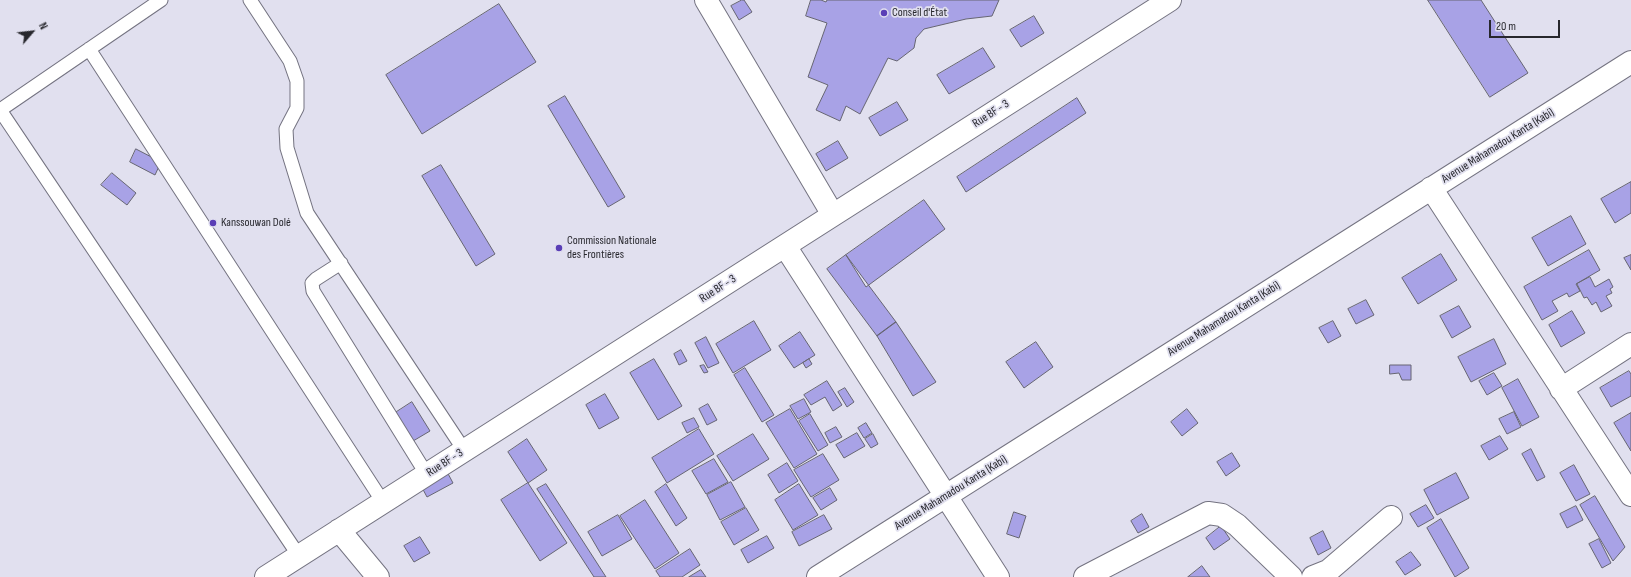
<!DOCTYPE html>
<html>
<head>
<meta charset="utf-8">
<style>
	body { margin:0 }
	#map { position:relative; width:1631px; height:577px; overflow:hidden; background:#e1e0ef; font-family:"Sofia Sans Condensed",sans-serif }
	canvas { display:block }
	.north { position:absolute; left:12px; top:12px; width:40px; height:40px; -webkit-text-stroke:3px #e1e0ef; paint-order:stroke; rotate:62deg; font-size:11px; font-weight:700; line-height:16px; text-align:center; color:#27272d }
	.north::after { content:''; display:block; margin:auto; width:14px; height:18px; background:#27272d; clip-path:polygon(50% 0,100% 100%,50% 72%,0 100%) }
	.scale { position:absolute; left:1489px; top:20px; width:71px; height:18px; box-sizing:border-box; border:2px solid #27272d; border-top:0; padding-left:5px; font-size:12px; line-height:14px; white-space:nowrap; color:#27272d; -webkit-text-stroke:3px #e1e0ef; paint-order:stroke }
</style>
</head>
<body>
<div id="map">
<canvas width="1631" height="577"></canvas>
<div class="north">N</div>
<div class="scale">20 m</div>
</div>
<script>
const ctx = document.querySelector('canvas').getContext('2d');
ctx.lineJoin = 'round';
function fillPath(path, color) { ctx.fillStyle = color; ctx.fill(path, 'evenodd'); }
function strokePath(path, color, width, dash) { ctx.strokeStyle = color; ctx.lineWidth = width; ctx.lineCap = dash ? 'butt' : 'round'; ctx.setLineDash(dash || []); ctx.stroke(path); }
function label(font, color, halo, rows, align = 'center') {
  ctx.font = font + ' "Sofia Sans Condensed",sans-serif'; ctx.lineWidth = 3.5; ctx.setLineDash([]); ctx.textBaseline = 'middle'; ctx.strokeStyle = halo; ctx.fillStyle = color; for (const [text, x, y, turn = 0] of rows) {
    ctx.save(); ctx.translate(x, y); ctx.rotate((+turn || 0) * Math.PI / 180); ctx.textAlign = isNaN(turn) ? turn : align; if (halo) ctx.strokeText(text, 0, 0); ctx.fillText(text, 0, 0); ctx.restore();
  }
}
const building = new Path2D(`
	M742,0H744L752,12L739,20L731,6Z
	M811,0H821L826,2L827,0H999L992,16L966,19L924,29L916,38L914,48L897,61L888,58L860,114L846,106L840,121L816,110L828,85L808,77L827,23L806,16Z
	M1428,0H1481L1528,73L1490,97Z
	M499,4L536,62L422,134L386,75Z
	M1034,16L1044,33L1021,47L1010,30Z
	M983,48L995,67L949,94L937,75Z
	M565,96L625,197L608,207L548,106Z
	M1077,98L1086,113L966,192L957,177Z
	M897,102L908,120L880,136L869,118Z
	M838,141L848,158L826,171L816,154Z
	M136,149L161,162L155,175L130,162Z
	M441,165L495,254L476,266L422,176Z
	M112,173L136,193L127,205L101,185Z
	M1631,182V213L1615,223L1601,199Z
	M924,200L945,229L866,287L846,255Z
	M1571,216L1586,244L1548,266L1532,238Z
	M1589,250L1600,270L1576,284L1580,291L1569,297L1567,293L1552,301L1558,311L1542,320L1524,287Z
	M1441,254L1457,280L1418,304L1402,278Z
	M846,255L896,322L877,336L827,269Z
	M1631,255V270L1624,258Z
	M1590,277L1595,287L1609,279L1613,287L1610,289L1612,293L1606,296L1612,306L1601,312L1596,302L1592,305L1587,297L1584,298L1577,284Z
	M1366,300L1374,315L1356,324L1348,309Z
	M1459,306L1471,327L1452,338L1440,316Z
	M1572,311L1585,333L1561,347L1549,325Z
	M754,321L771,350L733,373L716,344Z
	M1333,321L1341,336L1328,343L1319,328Z
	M896,322L936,382L913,396L877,336Z
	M800,332L815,355L794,368L779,346Z
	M706,337L719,363L708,368L695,343Z
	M1494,339L1506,364L1471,382L1458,357Z
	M1036,342L1053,367L1024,388L1006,362Z
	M681,350L687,361L679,365L674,354Z
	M654,359L682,406L658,420L630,373Z
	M809,359L812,364L806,368L803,363Z
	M704,365L708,372L704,373L700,366Z
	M1390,365H1411V380H1402L1399,373L1390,374Z
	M745,368L774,415L762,422L734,375Z
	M1629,371L1631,374V396L1611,407L1600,388Z
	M1494,373L1502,386L1487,395L1479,381Z
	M1518,379L1539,417L1522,426L1502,388Z
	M827,381L842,405L833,411L825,397L811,405L804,395Z
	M845,388L854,402L847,407L838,392Z
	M605,394L619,418L599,429L586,405Z
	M804,399L811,412L798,419L790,406Z
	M412,402L430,431L408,444L392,415Z
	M708,404L717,420L707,425L699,409Z
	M790,409L817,454L794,468L766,423Z
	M1187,409L1198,423L1182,436L1171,422Z
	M1514,412L1521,427L1507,434L1499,419Z
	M1631,413V451L1614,423Z
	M810,414L828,445L818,451L799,421Z
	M694,418L699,427L687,433L682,423Z
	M866,423L872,433L864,438L858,428Z
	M836,427L842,437L830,443L825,433Z
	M699,429L714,454L667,483L652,458Z
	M857,433L865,446L844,458L836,445Z
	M753,434L769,459L733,481L717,456Z
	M873,434L878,444L871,448L865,439Z
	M1500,436L1508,449L1489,460L1481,446Z
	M527,439L547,470L528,483L508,452Z
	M1531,449L1545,477L1537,481L1522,454Z
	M1232,453L1240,466L1226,476L1217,462Z
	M823,454L839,480L811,497L794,470Z
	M714,459L728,482L706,494L692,471Z
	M787,463L798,481L779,493L768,475Z
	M1574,465L1590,494L1576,501L1560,473Z
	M445,468L453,483L427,497L419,482Z
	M1456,473L1469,498L1437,515L1424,490Z
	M731,482L745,507L720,520L707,495Z
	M528,483L567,543L540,561L501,500Z
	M546,484L606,577H594L537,489Z
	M666,484L687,518L676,526L655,492Z
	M799,484L818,515L793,530L775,500Z
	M830,488L837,500L821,510L813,498Z
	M1595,496L1625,547L1613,561L1580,505Z
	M645,500L679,553L655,569L620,516Z
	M1426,505L1434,518L1418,527L1410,514Z
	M1576,506L1583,520L1567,528L1560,514Z
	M746,508L759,530L734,545L721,522Z
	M1014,512L1026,516L1019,538L1007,534Z
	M1142,514L1149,527L1138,533L1131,521Z
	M618,515L632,539L602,556L588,532Z
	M824,515L832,529L799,546L792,532Z
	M1441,519L1469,568L1455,577L1427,528Z
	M1221,526L1230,539L1214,550L1206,538Z
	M1323,531L1331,548L1318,555L1310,538Z
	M767,536L774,548L748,563L741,550Z
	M420,537L430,553L414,562L404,546Z
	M1599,539L1611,563L1602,568L1589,544Z
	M690,549L700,565L682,577H660L656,571Z
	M1411,552L1421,565L1405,575L1396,562Z
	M1202,566L1210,577H1188Z
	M701,570L706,577H689Z`);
const service = new Path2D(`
	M250,0L290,61L297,81V108L286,129L287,148L307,213L464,450
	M89,49L383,502
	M0,110L299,556
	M0,110L161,0
	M341,263L316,279L312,283L313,291L427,475`);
const minor = new Path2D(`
	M706,0L833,215
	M1431,188L1631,495
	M785,246L998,577
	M1561,389L1631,344
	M339,530L378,577
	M266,577L1170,0
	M818,577L1631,62
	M1085,577L1208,513L1222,515L1237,525L1291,577
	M1313,577L1328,571L1391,517`);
const markers = [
	[884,13,4,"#5a3eb6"],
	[213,223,4,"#5a3eb6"],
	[559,248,4,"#5a3eb6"]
];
const poiNames = [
	["Conseil d'État",892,13],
	["Kanssouwan Dolé",221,223],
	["Commission Nationale",567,241],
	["des Frontières",567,255]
];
const streetNames = [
	["Rue BF - 3",991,114,-33],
	["Avenue Mahamadou Kanta (Kabi)",1498,146,-32],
	["Rue BF - 3",718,289,-33],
	["Avenue Mahamadou Kanta (Kabi)",1224,319,-32],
	["Rue BF - 3",445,463,-33],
	["Avenue Mahamadou Kanta (Kabi)",951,493,-32]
];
fillPath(building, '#a8a2e6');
strokePath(building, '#666572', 1);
strokePath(service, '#747381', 15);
strokePath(minor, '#747381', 24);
strokePath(service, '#fff', 13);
strokePath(minor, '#fff', 22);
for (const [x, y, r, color] of markers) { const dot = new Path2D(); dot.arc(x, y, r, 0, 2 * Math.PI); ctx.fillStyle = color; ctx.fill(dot); strokePath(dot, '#e1e0ef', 1.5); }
label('12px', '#27272d', '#e1e0ef', poiNames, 'left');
label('12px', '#27272d', '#e1e0ef', streetNames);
</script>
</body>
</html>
